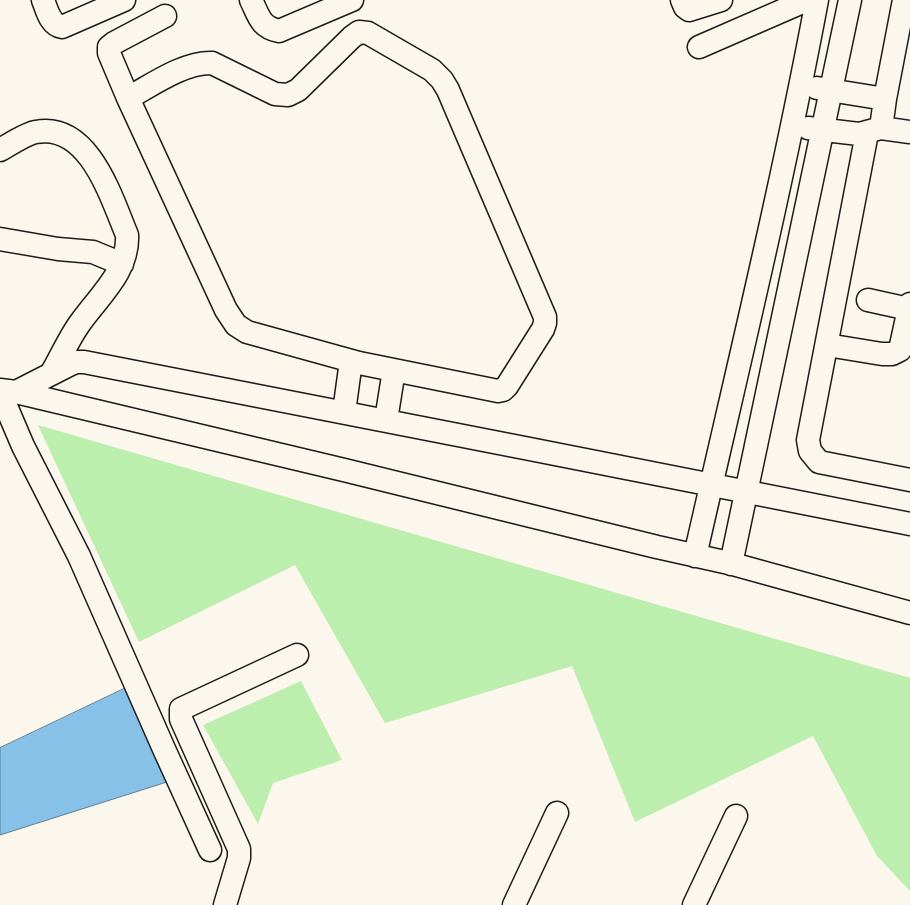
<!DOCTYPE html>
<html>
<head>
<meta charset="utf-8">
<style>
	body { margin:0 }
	canvas { display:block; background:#fbf7ec }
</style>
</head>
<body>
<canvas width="910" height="905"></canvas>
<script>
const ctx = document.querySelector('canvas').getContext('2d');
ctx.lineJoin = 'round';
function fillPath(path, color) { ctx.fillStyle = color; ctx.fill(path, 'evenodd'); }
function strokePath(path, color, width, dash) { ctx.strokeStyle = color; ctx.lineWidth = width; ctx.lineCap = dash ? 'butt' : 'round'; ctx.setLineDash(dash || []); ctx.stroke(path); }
const green = new Path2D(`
	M38,425L910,678V891L877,856L813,736L635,822L572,666L385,723L295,565L139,642Z
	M301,681L342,760L273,783L258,824L203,725Z`);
const water = new Path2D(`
	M128,687L170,781L0,835V748Z`);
const minor = new Path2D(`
	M43,0C47,10 50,25 62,27L124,0
	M251,0C259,16 260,27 279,31L352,0
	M682,0L685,7L689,10L721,0
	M699,47L807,0
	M817,88L885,99
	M128,98C152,85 184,62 212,63L275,94L288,95L298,90L352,37L359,32L368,33L432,70L442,80L448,90L545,317V323L543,329L507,386L503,390L498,391L359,363L247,332L236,325L226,310L128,98L109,53V47L114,43L165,16
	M808,128L859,134L881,128L910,132
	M881,128L885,99L904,0
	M867,133L808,440L810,451L819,462L910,480
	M0,150C9,145 27,133 36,132C89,122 111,197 127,235C129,271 99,296 80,323C69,338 61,357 51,374
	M0,239L58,249L93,252L122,264
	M868,300L909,309
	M827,345L882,354H892L900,350L910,304
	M0,390L16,392L344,470L657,547L729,563L910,613
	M0,392L23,446L79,556L164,749L210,850
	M16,392L69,365L76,362H84C359,415 635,470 910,524
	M344,412L351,361
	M386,420L394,370
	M695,556C737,371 782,187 817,0
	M731,564L850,0
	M225,905L239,858V849L181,719V709L297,655
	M514,905L557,813
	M694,905L736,816`);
fillPath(green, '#bceead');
fillPath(water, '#88c1e7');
strokePath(water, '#5d7f96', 1);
strokePath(minor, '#1c1c1c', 25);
strokePath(minor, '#fbf7ec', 22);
</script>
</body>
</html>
